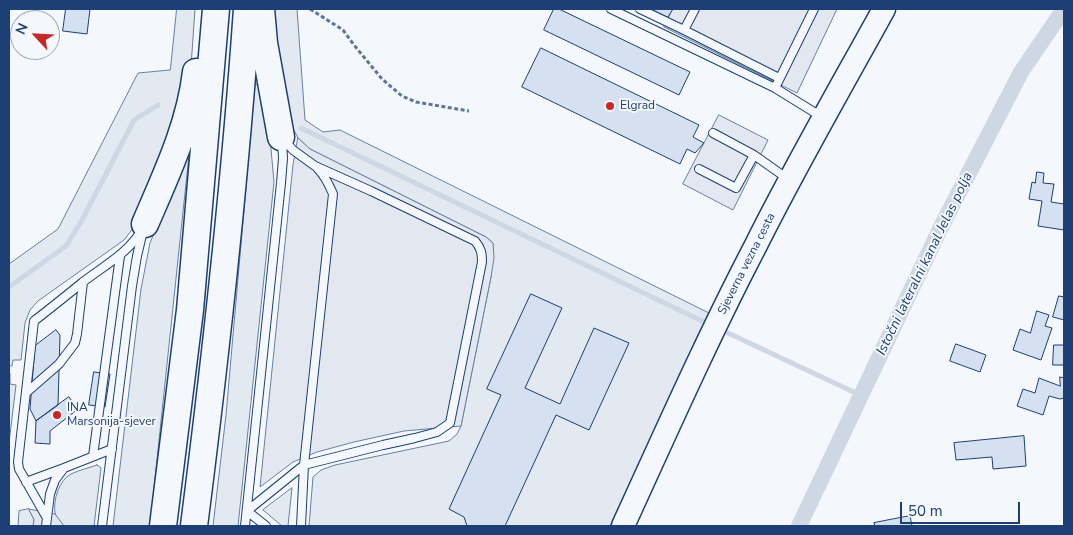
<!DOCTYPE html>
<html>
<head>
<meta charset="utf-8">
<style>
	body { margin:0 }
	#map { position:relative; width:1073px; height:535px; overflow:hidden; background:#f4f7fb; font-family:"Nunito Sans",sans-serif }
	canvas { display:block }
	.frame { position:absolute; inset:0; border:10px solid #1d3f73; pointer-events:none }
	.north { position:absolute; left:10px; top:10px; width:50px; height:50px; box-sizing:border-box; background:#f4f7fb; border:1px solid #9eadc5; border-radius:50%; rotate:295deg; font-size:14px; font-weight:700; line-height:20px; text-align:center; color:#1d3f73 }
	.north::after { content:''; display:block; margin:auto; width:18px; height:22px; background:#c62828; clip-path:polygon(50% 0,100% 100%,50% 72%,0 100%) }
	.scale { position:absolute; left:900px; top:502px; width:120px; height:22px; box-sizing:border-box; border:2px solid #1d3f73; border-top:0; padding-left:6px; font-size:15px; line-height:18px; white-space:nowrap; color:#1d3f73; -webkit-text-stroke:4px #f4f7fb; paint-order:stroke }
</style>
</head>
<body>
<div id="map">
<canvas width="1073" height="535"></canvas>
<div class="frame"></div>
<div class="north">N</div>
<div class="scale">50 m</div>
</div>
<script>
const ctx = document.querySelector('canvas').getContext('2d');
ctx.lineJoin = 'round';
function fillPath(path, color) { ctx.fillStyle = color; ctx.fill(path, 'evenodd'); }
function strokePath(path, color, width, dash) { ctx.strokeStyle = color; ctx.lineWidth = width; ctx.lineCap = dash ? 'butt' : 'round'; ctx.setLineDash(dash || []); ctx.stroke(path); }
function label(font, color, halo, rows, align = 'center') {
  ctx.font = font + ' "Nunito Sans",sans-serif'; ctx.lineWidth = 4; ctx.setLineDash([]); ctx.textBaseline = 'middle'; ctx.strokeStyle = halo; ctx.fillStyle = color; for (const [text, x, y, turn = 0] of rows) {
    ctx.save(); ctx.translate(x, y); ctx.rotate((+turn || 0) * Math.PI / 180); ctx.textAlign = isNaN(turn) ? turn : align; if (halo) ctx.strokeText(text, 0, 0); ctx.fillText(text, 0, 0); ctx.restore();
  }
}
const green = new Path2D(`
	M177,9H195L190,81L134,227L124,240L38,301L30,310L25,323L21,360H13L12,366H9V264L58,229L138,73L170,70Z
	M271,9H297L305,120L323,132L340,130L709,313L610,526H309L313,477L321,470L335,465L449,441L457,434L461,426L491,277L493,243L486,237L310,149L298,138L288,119Z
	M265,83L274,182L238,526H213L226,415L255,85Z
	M189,155L150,526H113L141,289L150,243L185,157Z
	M9,373H10V384L16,385L9,443Z
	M97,465L101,468L94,526H64C61,523 56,517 55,513C53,500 59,480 71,474C79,470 89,468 97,465Z
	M292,488L288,526H282L263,510Z
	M29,509L34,520L33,526H18L19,511Z`);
const parking = new Path2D(`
	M673,9H837L797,93L664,27Z
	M719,115L768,140L733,210L683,184Z
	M298,138L310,149L486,237L493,243L494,258L491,277L461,426L404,431L354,442L317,452L293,462L260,487L293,165Z
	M29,509L55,514L64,526H33L34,520Z`);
const stream = new Path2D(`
	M301,128L702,321
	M9,287L66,246L82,220L134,120L158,105
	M728,333L860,395`);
const canal = new Path2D(`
	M799,526L941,227L1021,72L1064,9`);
const building = new Path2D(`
	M66,9H90L87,34L63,31Z
	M554,9H559L690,72L679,95L544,30Z
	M651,9H673L668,17Z
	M541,48L699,125L693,137L704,143L695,153L687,149L680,164L522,87Z
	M1037,172L1044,173L1043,183L1054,184L1051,202L1064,204V230L1038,226L1042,201L1029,199L1032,182L1035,183Z
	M531,294L562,308L525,388L560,404L594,328L629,343L589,430L556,415L505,526H467L464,517L449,509L501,395L487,389Z
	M1059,296L1064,297V320L1053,317Z
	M1037,311L1049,315L1045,326L1052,328L1041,360L1013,350L1020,329L1030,333Z
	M56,330L60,335L58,405L36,421L30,409L35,346Z
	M956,344L986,355L980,372L950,361Z
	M1054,345H1064V365H1053Z
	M94,372L110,374L105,407L89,405Z
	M1060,377L1064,378V398L1060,399L1049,396L1043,415L1017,406L1023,389L1035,393L1039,378L1060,386Z
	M69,397L78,409L50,431V444L35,443L36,421Z
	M1024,436L1026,466L993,469L992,457L956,460L954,443Z
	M910,516L912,526H875L874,523Z`);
const path = new Path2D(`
	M310,9L343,30L354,45L382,79L402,96L416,102L469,111`);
const service = new Path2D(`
	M611,9L775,88
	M640,9L684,30
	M695,9L684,30L779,78
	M814,9L775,88L822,117
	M713,133L754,155L788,179
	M699,169L736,188L754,155
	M27,392L59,364L75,343L77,334L83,282
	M93,456L120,256
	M26,482L64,468
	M47,518L19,469L18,462L34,321C51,308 67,295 83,282C105,265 129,253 143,228
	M46,526L50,494L55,480L64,468L112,449
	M102,526L132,286L137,256L142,235
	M245,526L281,183L283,158L282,142
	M266,526L247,511L304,465L383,445L415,438L437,432L450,423L482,262C482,253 481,248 475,241L371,191L315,166L293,150L283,139
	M301,526L304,465L333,194C329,185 326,177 318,169`);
const primary = new Path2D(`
	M623,526C666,432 708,337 756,245C796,165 841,87 884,9`);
const motorway = new Path2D(`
	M261,9L264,43L281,137
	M145,224C166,175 190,125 196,72
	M163,526L190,310L216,9
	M194,526C216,354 235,182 247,9`);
const markers = [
	[610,106,5,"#c62828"],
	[57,415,5,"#c62828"]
];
const poiNames = [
	["Elgrad",620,106],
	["INA",67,408],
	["Marsonija-sjever",67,422]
];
const streetNames = [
	["Sjeverna vezna cesta",747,264,-63]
];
const waterNames = [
	["Istočni lateralni kanal Jelas polja",925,264,-64]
];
fillPath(green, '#e3e9f0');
strokePath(green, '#687fa3', 1);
fillPath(parking, '#e3e8f0');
strokePath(parking, '#687fa3', 1);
strokePath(stream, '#cfd7e4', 5);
strokePath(canal, '#cfd7e4', 16);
fillPath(building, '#d5e0f0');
strokePath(building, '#1d3f73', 1);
strokePath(service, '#1d3f73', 10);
strokePath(primary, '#1d3f73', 25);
strokePath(motorway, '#1d3f73', 29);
strokePath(path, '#5e769c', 3, [4, 2.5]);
strokePath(service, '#f4f7fb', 8);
strokePath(primary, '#f4f7fb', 22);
strokePath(motorway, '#f4f7fb', 26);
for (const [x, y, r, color] of markers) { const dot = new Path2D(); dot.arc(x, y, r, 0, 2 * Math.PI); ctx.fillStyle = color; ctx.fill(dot); strokePath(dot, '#f4f7fb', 2); }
label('12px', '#1d3f73', '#f4f7fb', poiNames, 'left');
label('12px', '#1d3f73', '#f4f7fb', streetNames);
label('italic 14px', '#1d3f73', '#f4f7fb', waterNames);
</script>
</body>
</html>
